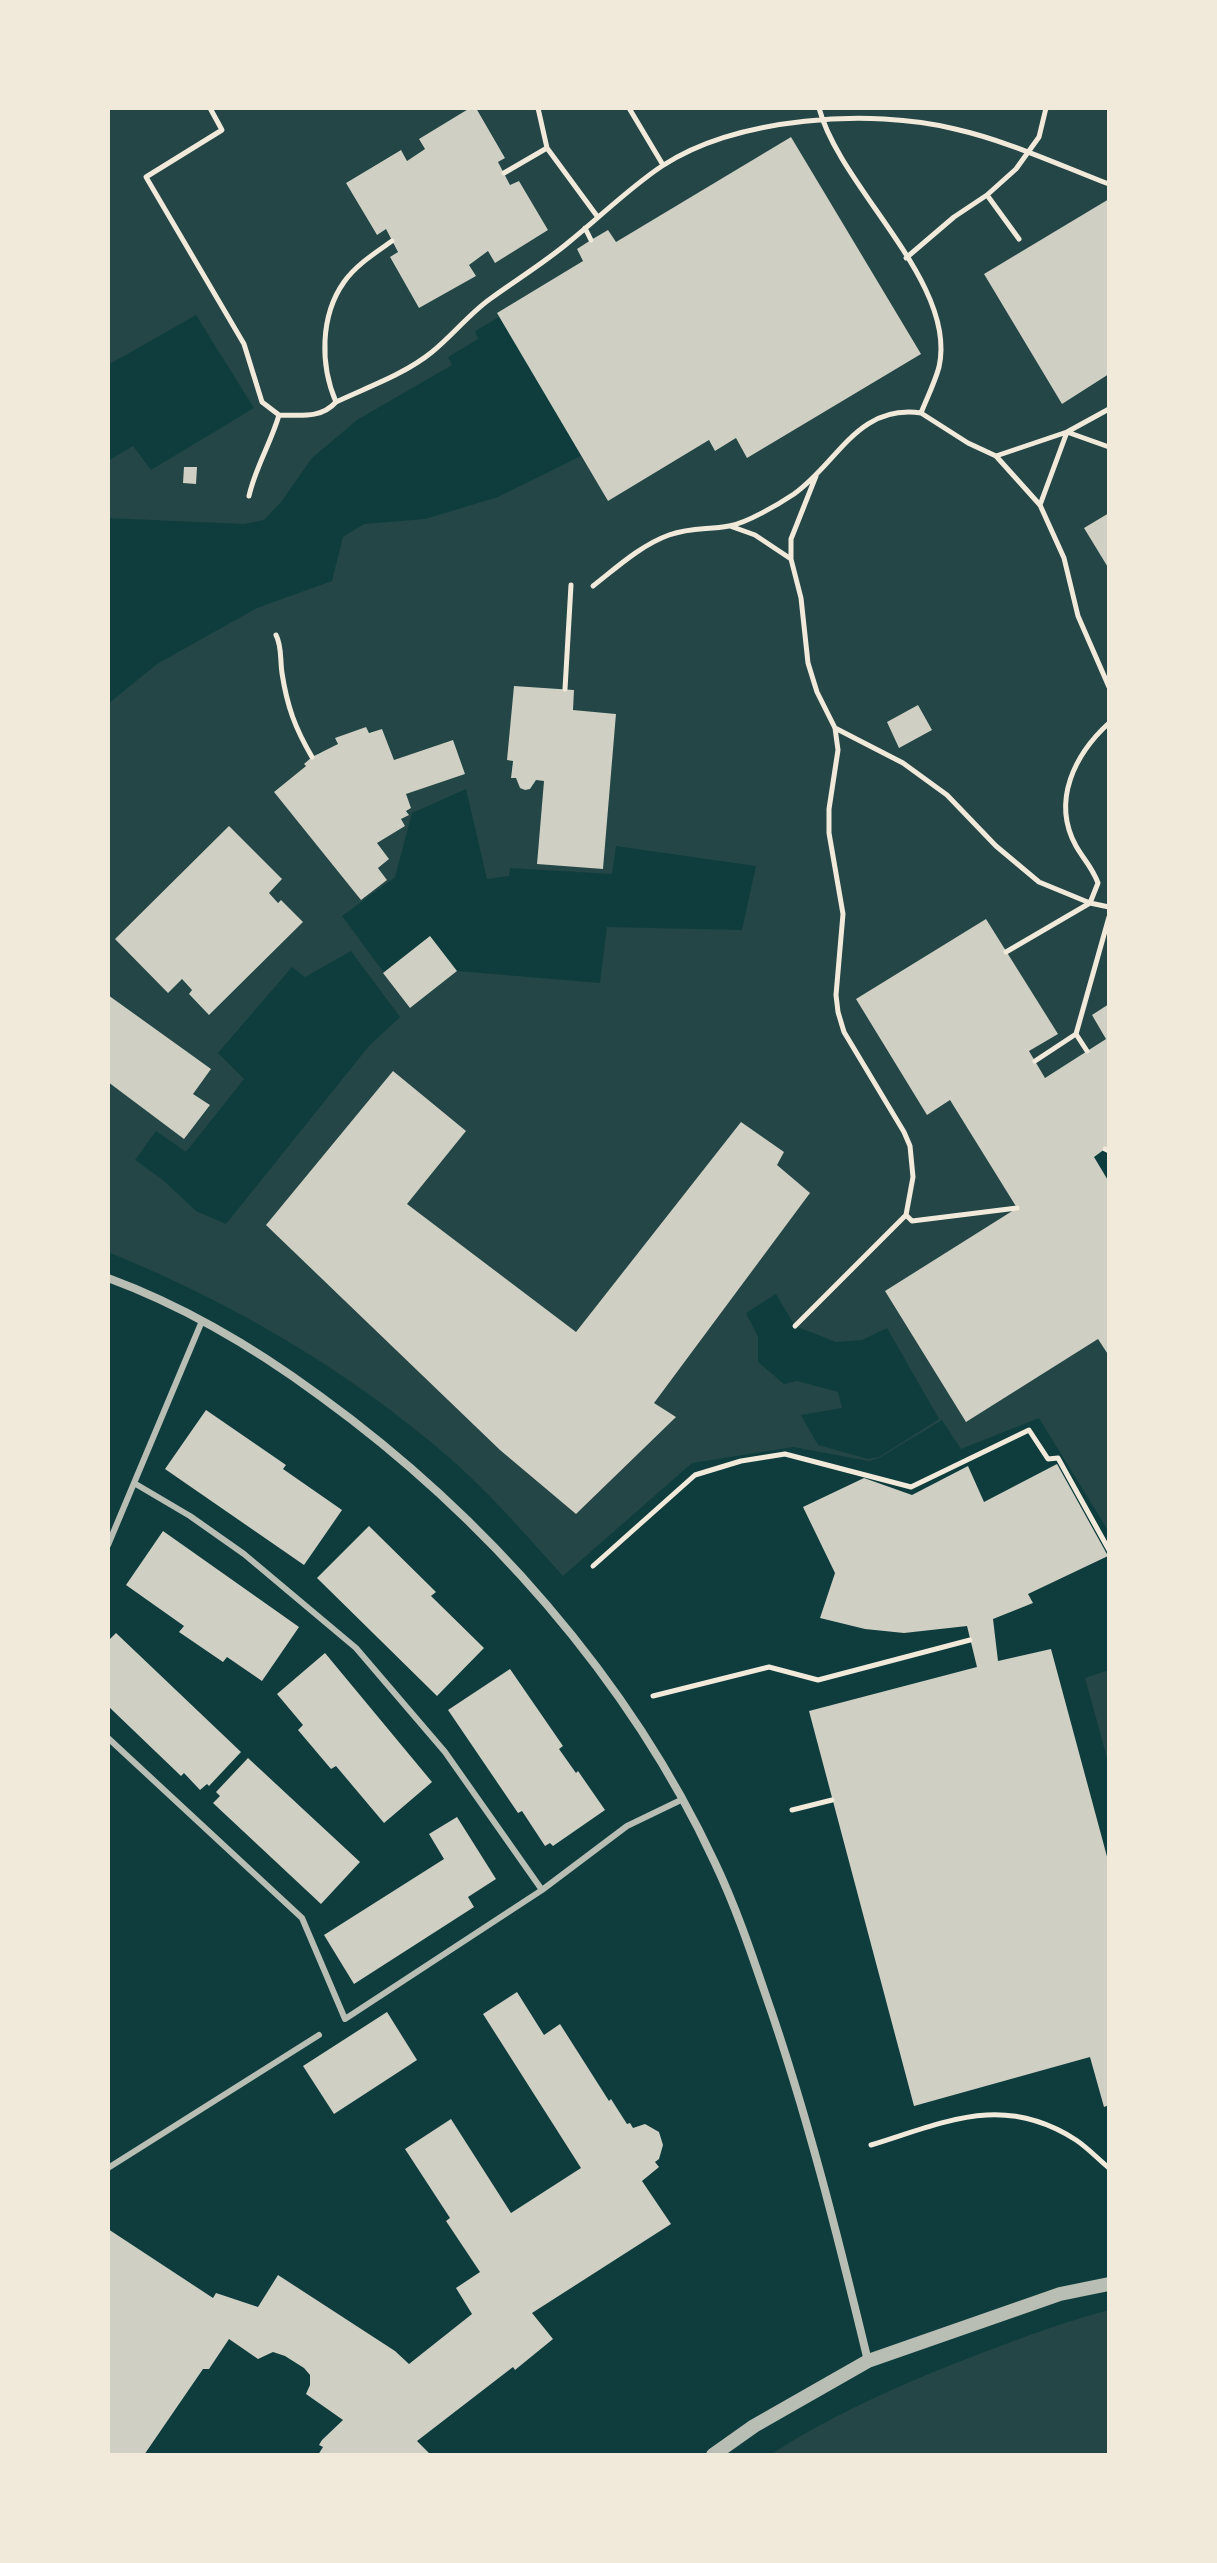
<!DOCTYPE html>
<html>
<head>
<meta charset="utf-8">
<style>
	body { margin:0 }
	#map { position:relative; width:1217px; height:2563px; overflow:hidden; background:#0f3d3e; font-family:"PT Sans",sans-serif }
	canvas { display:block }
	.frame { position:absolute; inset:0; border:110px solid #f1e9da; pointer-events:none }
</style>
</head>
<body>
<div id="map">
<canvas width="1217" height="2563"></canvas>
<div class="frame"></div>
</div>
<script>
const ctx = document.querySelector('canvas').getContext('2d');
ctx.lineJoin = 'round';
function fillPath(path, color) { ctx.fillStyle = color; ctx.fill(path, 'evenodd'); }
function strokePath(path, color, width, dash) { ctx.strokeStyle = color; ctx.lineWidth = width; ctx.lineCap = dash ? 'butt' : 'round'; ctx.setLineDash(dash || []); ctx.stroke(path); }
const green = new Path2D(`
	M108,108H470L420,140L425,149L407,161L400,150L346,183L376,234L386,229L398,252L390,258L419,308L476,276L469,265L488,251L495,262L548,230L519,181L510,185L498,162L505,157L476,108H1104L1109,116V199L984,274L1062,404L1109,374V1004L1106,1039L1045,1078L1029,1051L1057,1033L986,919L857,1000L928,1114L950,1100L1017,1208L886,1291L966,1421L1098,1339L1109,1356V1532L1039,1418L961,1449L942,1420L879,1458L869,1461L793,1447L692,1463L563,1576C525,1534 487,1490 445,1454C345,1368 229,1301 108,1252V1082L184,1139L210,1105L193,1094L210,1070L108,995V704L157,664L257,608L332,581L343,537L364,524L425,519L498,497L581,456L608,501L709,440L716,451L736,438L920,354L791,137L616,242L577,249L583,261L497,313L499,317L475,331L478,339L448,357L452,365L357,420L312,458L281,502L264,520L244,524L108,518V461L133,446L151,470L254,408L196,315L108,365ZM515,686L573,690V710L616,714L603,869L537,863L544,781L536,780L530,789L520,788L516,778H511ZM382,729L394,760L453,740L465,774L406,794L408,815L401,819L404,826L377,843L389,859L378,868L387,880L361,899L274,792L306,766L304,764L321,751L323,752L338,744L336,739ZM466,789L487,879L509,876L510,868L612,874L616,846L756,866L742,930L607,927L600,983L457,971L410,1008L342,916L395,877L412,813ZM281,879L269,893L278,903L281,901L303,922L210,1015L189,995L192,990L182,979L168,992ZM351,951L400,1017L369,1046L226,1224L196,1211L163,1180L135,1160L156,1131L186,1152L244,1079L218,1053L292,967L305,977ZM776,1294L795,1326L836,1342L862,1340L887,1328L939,1419L879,1457L868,1459L818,1445L801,1415L842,1408L838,1392L797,1381L784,1384L758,1362V1337L746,1313Z
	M1109,1670V1765L1085,1678Z
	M1109,2310V2455H770C838,2411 911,2380 987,2351C1027,2336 1067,2321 1109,2310Z`);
const building = new Path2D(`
	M470,108H476L505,158L498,162L510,185L519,181L548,230L495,263L488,251L469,265L476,276L419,308L390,257L398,252L386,229L377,235L346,183L401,150L407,161L425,149L419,139Z
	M791,137L921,354L747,458L736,438L715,451L709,440L608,501L497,313L583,261L577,249L591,240L608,230L616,242Z
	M1109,199V374L1062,404L984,274Z
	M184,467H197L196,484L183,483Z
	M1109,513V569L1084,528Z
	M514,686L574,690L573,710L616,714L603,869L537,864L544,781L536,780L530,789L525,790L520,788L516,778H511L513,761L507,760Z
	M918,705L932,730L899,748L887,722Z
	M366,727L369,733L382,729L394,760L453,740L465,774L406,794L411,808L406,811L409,815L401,819L405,826L377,843L389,859L378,868L387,880L361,900L274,792L306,766L304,764L312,757L338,744L335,738Z
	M229,826L282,879L269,893L278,903L281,900L303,922L209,1015L189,994L192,990L182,979L168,993L115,939Z
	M986,919L1058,1034L1029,1051L1045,1078L1106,1039L1092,1015L1109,1004V1146L1094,1157L1109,1182V1356L1098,1339L966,1422L885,1291L1017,1208L950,1100L927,1115L856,999Z
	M430,936L457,971L410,1008L383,973Z
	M108,995L211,1069L193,1094L210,1105L184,1139L108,1082Z
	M393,1071L466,1131L407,1204L576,1332L741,1122L784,1152L777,1165L810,1193L654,1403L676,1417L576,1514L500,1450L266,1225Z
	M206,1410L286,1465L283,1469L342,1510L304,1565L165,1469Z
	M1057,1464L1108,1556L1028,1594L1033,1603L993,1619L998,1661L1051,1649L1109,1864V2105L1104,2107L1090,2057L914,2106L809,1711L977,1667L967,1626L904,1633L865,1629L820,1618L835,1573L803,1507L864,1478L912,1495L968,1466L984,1502Z
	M369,1526L436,1592L431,1596L484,1648L437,1696L317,1578Z
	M163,1531L299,1627L262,1681L227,1657L223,1662L179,1632L184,1626L126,1585Z
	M116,1633L241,1752L209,1786L207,1784L200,1790L184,1773L181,1776L108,1706V1641Z
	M325,1653L432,1782L384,1823L336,1766L331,1769L298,1730L303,1725L277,1694Z
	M510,1669L563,1746L559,1749L576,1773L578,1771L605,1810L553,1846L550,1843L545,1846L522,1811L518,1813L448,1710Z
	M248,1758L360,1862L321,1904L213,1803L220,1796L216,1792Z
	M457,1817L496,1879L468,1897L474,1907L354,1984L324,1935L444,1859L429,1834Z
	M517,1992L544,2035L560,2024L609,2101L611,2099L627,2124L630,2123L633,2128L645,2124L659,2132L663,2145L659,2159L655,2162L659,2167L642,2181L671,2224L532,2313L553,2339L515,2370L513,2367L417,2441L431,2455H318L323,2447L319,2445L322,2440L343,2420L306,2394L310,2385V2375L304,2368L285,2356L273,2352L258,2359L229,2339L209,2369H203L144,2455H108V2229L213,2298L216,2293L258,2307L278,2275L395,2351L409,2364L472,2314L456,2288L480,2272L446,2221L450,2218L405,2149L451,2119L511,2213L581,2168L483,2014Z
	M387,2012L417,2060L334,2114L303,2066Z`);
const path = new Path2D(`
	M210,108L222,130L146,177L244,344L262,402L279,415C271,443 255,468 249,496
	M538,108L547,148L597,216
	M629,108L663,165
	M819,108C840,188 958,283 939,367C935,382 927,398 921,413L968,443L996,456L1040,505L1064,558L1078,616L1109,687
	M504,173L547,148
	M987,195L1019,239
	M585,228L591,240
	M906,258L954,217L987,195L1016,169L1039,137L1046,108
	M336,402C320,365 320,316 344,282C356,265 375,253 392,241
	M279,415C300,415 321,419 336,402C368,387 405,374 432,352C453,335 469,314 490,299C516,280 544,263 569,242C600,217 629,188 662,166C737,117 870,108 955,129C1008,141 1059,165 1109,184
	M996,456L1067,432L1109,447
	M1040,505L1067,432L1109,409
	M730,526L755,535L791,559L801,598L808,663L817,692L835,728L838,750L829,809V833L843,914L836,995L838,1012L844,1032L904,1132L910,1146L913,1177L906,1215L795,1326
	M791,558V539L816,476
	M593,586C616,568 641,545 669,535C692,527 707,530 729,526C747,523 779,504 794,494C838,463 857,404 921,413
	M276,635C282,646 280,660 282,673C287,706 295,728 312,757
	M565,689L571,585
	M1109,723C1075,754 1051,801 1076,846C1084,860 1092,867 1098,883L1090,903L1109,907
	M835,728L903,763L947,795L996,846L1039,882L1090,903
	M1006,952L1090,903
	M1076,1034L1087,1051
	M1035,1061L1076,1034L1109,917
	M1105,1149L1109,1151
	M906,1215L912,1221L1017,1208
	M593,1566L695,1475L741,1461L785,1454L911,1487L1029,1430L1048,1459L1058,1458L1109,1550
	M653,1696L769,1667L818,1680L970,1640
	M792,1810L832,1800
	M871,2145C946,2122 1003,2093 1076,2140C1088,2148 1098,2159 1109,2168`);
const service = new Path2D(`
	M134,1483L190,1516L244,1554L356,1648L445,1752L542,1890
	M108,1545L202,1321
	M108,1738L302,1918L345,2019L542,1890L627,1826L683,1799
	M108,2168L319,2035`);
const minor = new Path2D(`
	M108,1278C184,1306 255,1348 320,1396C484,1515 629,1678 715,1863C735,1905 750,1949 765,1993C807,2113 838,2237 868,2361`);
const tertiary = new Path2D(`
	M713,2455L754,2426L868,2361L1060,2294L1109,2284`);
fillPath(green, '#244646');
fillPath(building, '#cfcfc3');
strokePath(path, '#f1e9da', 5);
strokePath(service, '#b8beb3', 6);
strokePath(minor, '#b8beb3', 8);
strokePath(tertiary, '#b8beb3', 14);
</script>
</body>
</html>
